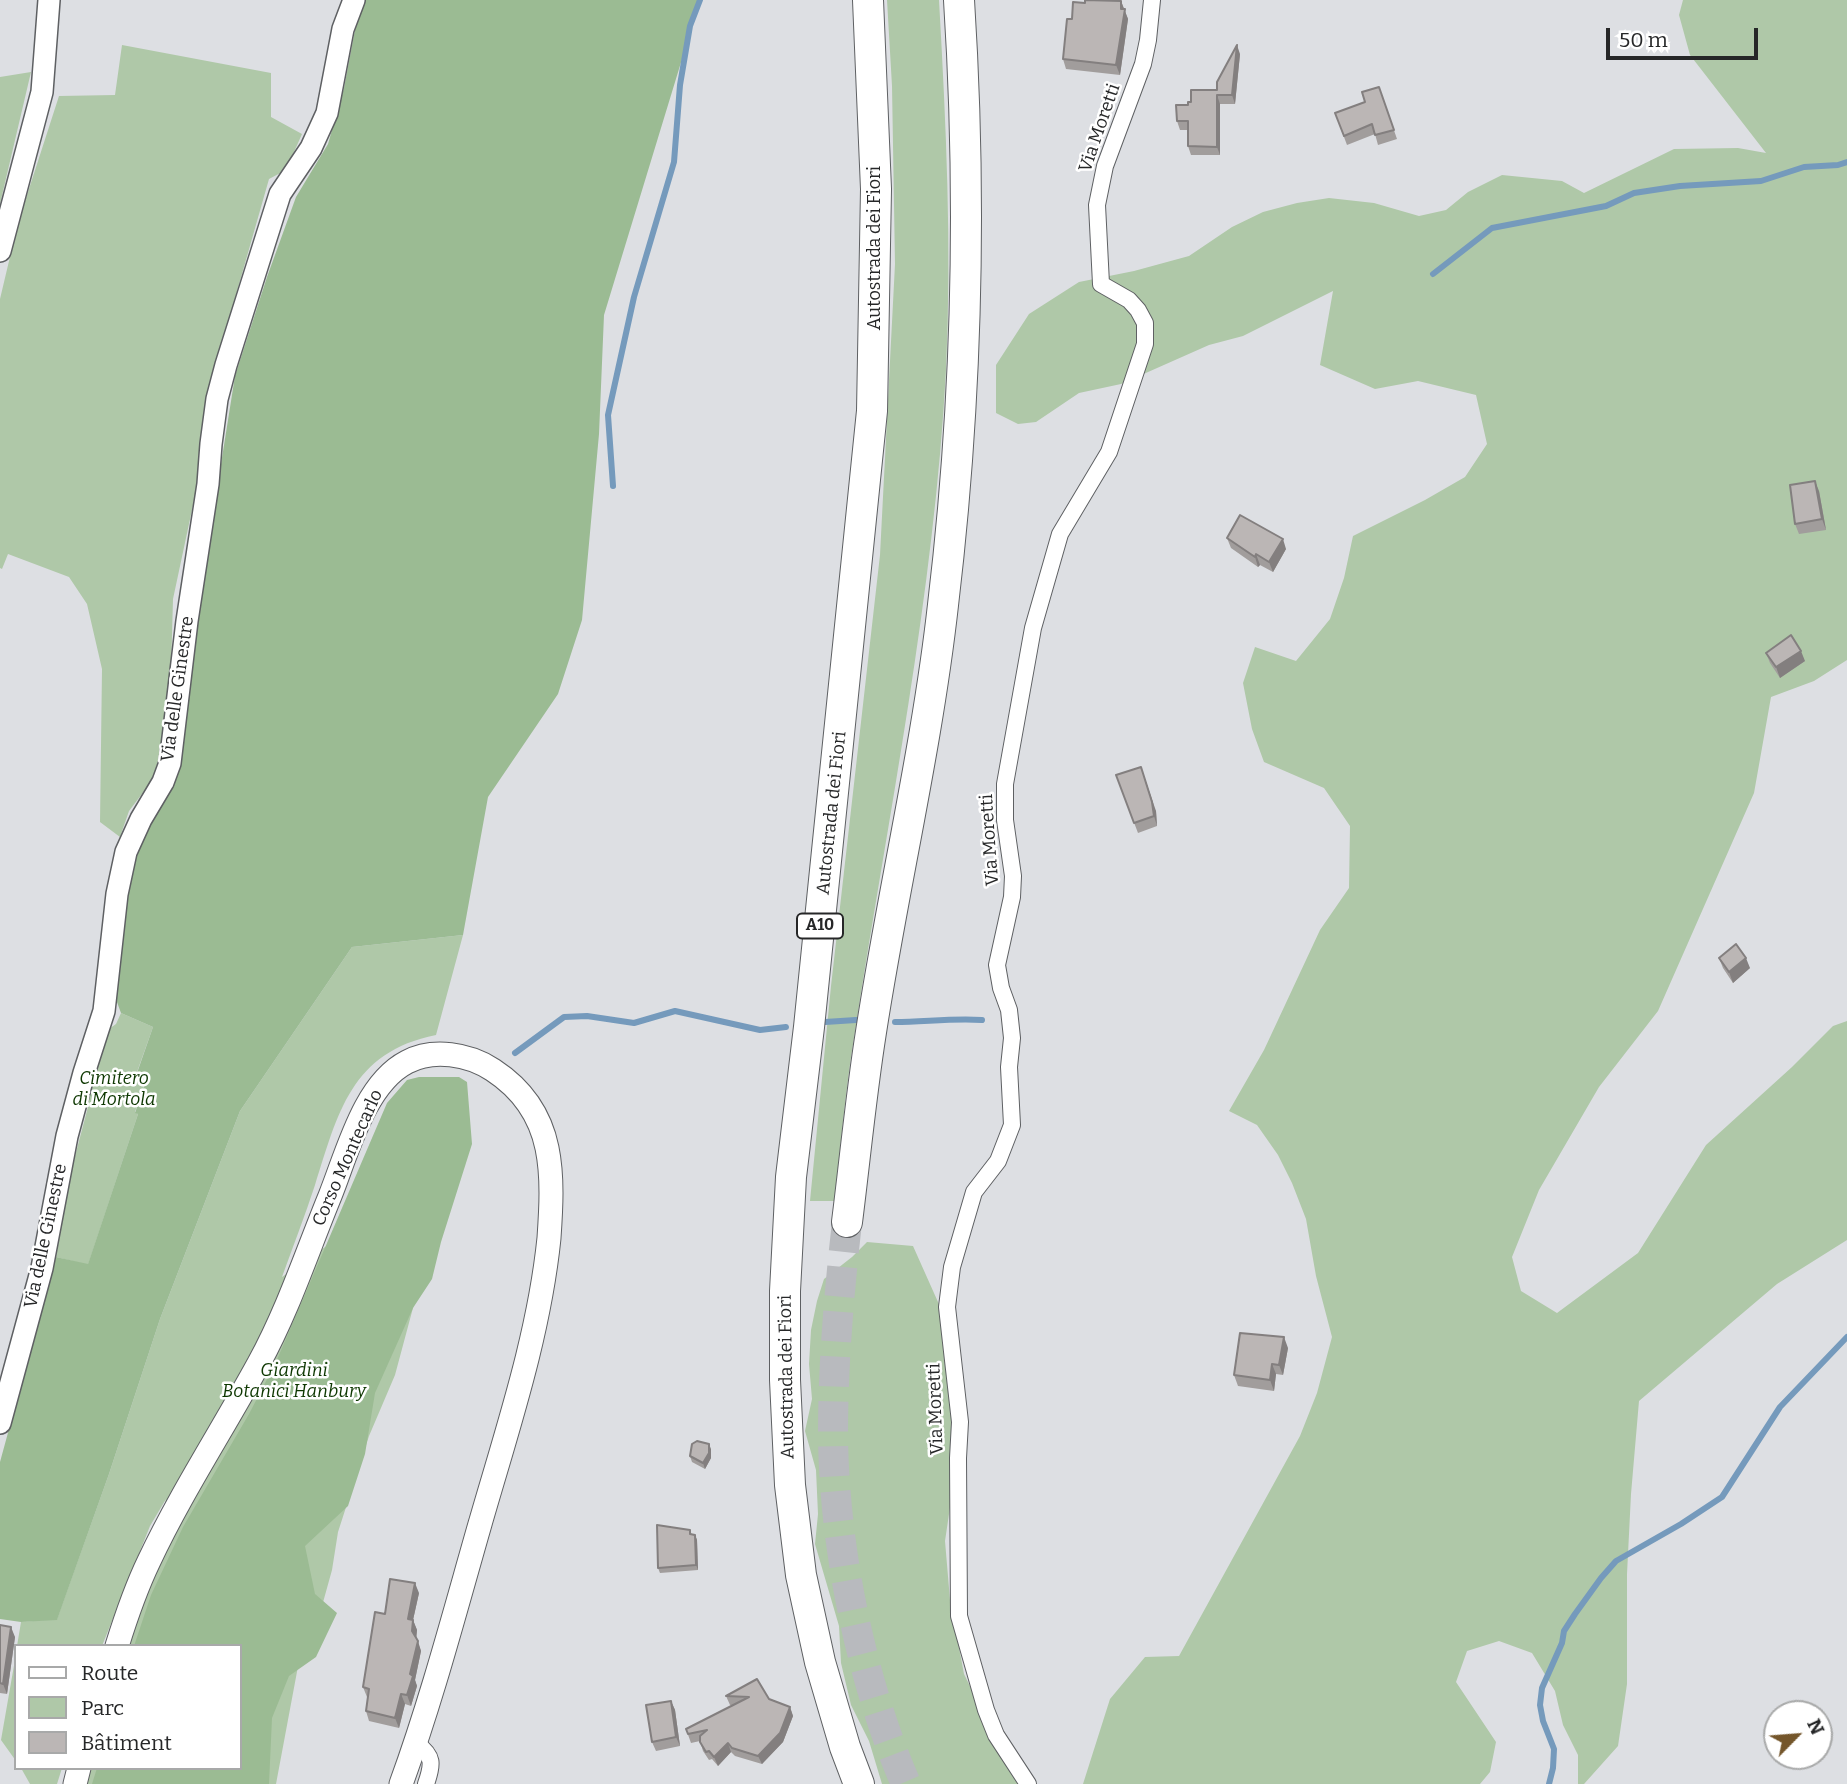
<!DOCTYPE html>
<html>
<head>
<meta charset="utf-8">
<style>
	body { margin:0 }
	#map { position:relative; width:1847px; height:1784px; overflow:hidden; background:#dddfe3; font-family:Bitter,serif }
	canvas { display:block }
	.legend { position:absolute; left:14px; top:1644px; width:228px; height:126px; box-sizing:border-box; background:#fff; border:2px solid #a8a9a9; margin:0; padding:9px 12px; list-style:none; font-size:21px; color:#262728 }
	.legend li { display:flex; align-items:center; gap:14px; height:35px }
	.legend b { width:35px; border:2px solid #a8a9a9 }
	.north { position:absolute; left:1763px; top:1700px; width:70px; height:70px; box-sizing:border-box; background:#fff; border:2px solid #a8a9a9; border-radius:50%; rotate:65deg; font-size:19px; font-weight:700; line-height:28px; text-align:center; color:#262728 }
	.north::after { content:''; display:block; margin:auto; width:24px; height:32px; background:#74562b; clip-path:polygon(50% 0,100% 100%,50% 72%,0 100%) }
	.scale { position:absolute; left:1606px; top:28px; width:152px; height:32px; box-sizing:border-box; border:4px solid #262728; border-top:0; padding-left:9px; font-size:21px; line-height:24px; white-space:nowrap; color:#262728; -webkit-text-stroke:5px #fff; paint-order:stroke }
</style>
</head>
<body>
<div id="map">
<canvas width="1847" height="1784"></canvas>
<ul class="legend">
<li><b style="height:9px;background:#fff"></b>Route</li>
<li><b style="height:19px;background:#afc8a8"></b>Parc</li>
<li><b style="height:19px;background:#bbb6b5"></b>Bâtiment</li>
</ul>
<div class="north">N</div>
<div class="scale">50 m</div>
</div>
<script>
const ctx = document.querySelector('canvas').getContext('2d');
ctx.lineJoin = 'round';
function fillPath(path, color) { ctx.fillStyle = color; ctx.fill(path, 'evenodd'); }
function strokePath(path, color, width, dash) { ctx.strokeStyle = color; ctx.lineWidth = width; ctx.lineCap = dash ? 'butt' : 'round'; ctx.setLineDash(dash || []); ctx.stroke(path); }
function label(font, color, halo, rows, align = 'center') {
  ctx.font = font + ' Bitter,serif'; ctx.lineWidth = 5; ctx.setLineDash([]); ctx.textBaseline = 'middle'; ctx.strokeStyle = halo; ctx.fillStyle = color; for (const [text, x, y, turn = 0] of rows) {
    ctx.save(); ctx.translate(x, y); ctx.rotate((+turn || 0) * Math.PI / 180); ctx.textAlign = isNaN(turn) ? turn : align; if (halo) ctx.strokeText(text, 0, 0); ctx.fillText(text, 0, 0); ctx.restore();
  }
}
const green = new Path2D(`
	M887,0H939C946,124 952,246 946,370C934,595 888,816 854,1038C845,1092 841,1147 834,1201H810L831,986L880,555L895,264L892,86Z
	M1683,0H1847V660L1814,681L1771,697L1754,793L1658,1011L1599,1087L1539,1190L1512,1257L1521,1291L1557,1313L1638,1253L1706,1145L1792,1067L1833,1026L1847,1021V1240L1777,1284L1639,1401L1631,1494L1627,1574V1684L1618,1746L1584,1784H1578V1755L1563,1725L1555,1691L1532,1653L1499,1641L1467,1651L1456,1682L1496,1742L1490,1772L1480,1784H1083L1110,1699L1145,1657L1179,1656L1300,1436L1317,1393L1332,1337L1316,1276L1306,1219L1292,1183L1278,1155L1257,1125L1229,1111L1264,1050L1320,930L1349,888L1350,826L1324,788L1264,762L1252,729L1243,683L1255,647L1296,661L1330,619L1344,578L1353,536L1425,500L1465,477L1487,444L1476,395L1418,381L1375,389L1320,365L1333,291L1243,336L1209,345L1121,384L1079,393L1036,422L1018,424L996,413V365L1029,314L1079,282L1134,271L1189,256L1232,227L1263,212L1297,203L1329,198L1374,203L1419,216L1446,210L1468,192L1502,175L1562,181L1584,193L1674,149L1738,148L1766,153L1690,55L1679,15Z
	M122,45L271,73V117L302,134L286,170L269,179L218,358L196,491L173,599L170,707L154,778L129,811L120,837L100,822L102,669L87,604L69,577L8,554L2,569L0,568V299L18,223L59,96L115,95Z
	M31,72L0,204V77Z
	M463,935L436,1035C351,1052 338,1113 315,1185C305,1216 293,1246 282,1277L348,1231L417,1293L395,1375L369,1436L338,1532L332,1570L322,1606L299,1661L276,1784H87L91,1768H240V1646H126L166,1499L150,1526L102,1646H17L21,1622L57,1619L109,1474L160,1319L240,1111L352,947Z
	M121,1013L153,1027L137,1072L144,1075V1085L135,1112L138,1114L88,1265L56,1257L69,1179L88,1107L81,1105L109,1029L116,1024Z
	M867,1242L913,1246L942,1311L954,1443L953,1487L945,1541L950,1600L964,1674L1018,1784H882L869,1741L851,1705L841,1663L839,1626L815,1544L818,1514L816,1470L805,1431L812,1399L809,1364L811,1330L817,1301L824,1279L852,1257Z
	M16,1654V1761L1,1740Z
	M21,1768H62L57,1784H30Z`);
const forest = new Path2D(`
	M365,0H700L604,315L599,434L582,620L558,694L488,797L463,935L352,947L240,1111L160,1319L109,1474L57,1620L21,1622L0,1619V1462L56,1257L88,1264L138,1114L135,1113L144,1086L141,1084L144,1075L137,1073L153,1027L121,1013L114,994L116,967L133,856L170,785L235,376L267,277L296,197L328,144L344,88L358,14Z
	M419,1077H459L467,1082L472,1144L441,1242L432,1279L413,1308L375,1393L365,1454L348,1506L305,1546L315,1594L337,1613L316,1657L289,1676L272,1718L269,1784H92L97,1768H240V1646H134L151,1595L183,1527L249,1414L276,1362L387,1103L407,1080Z`);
const stream = new Path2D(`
	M1433,274L1492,228L1606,206L1634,193L1680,186L1761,181L1804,167L1838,165L1847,162
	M613,486L608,415L634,297L674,162L680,85L690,26L700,0
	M825,1022L856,1020
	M895,1022C924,1022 952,1018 982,1020
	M515,1053L564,1017L587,1016L634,1023L675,1011L760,1030L786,1027
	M1549,1784L1553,1768L1554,1749L1543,1721L1540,1705L1542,1688L1562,1643L1564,1631L1575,1614L1601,1578L1616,1561L1681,1524L1722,1497L1780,1407L1847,1337`);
const motorwayTunnel = new Path2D(`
	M847,1222C839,1293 833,1364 833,1435C834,1547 861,1681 906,1784`);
const minor = new Path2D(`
	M416,1743C434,1756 433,1764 426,1784
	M1028,1784L996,1735L986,1710L959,1616L958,1458L960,1422L947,1307L952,1267L974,1192L998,1161L1012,1125L1009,1067L1012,1038L1009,1010L1001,988L997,965L1012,897L1013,876L1005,820V784L1033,628L1060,534L1109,452L1145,344V323L1138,310L1129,300L1101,284L1097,205L1105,166L1143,64L1148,40L1152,0`);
const tertiary = new Path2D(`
	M0,251L42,92L49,0
	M0,1423L42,1268L67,1136L84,1073L104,1011L117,894L126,852L141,819L163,782L170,763L187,621L208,484L211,444L217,399L226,365L280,194L311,148L327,113L343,29L354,0`);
const secondary = new Path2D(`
	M117,1646C126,1617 136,1588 149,1561C181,1493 223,1429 259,1363C288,1310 307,1252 330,1196C347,1154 364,1084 407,1062C433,1048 469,1054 493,1070C522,1089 540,1114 547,1148C553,1177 551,1209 549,1238C539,1336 507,1430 480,1524C455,1611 432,1699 401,1784
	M75,1784L79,1768`);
const motorway = new Path2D(`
	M847,1222C855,1159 861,1095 871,1032C893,889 927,748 943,605C967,404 972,202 959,0
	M859,1784L845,1747L820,1662L801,1575L790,1485L785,1380V1291L791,1177L809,1027L872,411L876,189L868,0`);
const wall = new Path2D(`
	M1121,1L1128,19L1120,75L1066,69L1063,59L1072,19L1085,3Z
	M1240,54L1235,104H1220V155H1191L1188,146V130H1180L1177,121L1191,102L1217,90Z
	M1379,87L1397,139L1378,145L1375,134L1347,145L1335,113L1365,102Z
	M1819,491L1826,530L1799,534L1795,524Z
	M1227,538L1286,549L1273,572L1260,565L1258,567L1231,548Z
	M1766,653L1805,661L1780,678L1770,663Z
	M1116,775L1156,811L1157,826L1138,833Z
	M1719,958L1750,968L1733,983L1723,968Z
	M1288,1348L1283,1375L1276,1374L1274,1391L1238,1386L1234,1375Z
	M711,1449V1458L705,1469L692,1462L690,1456Z
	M690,1530L692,1535H695L697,1540L698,1570L660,1573L658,1568Z
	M419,1593L413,1620L417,1630L416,1638L421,1651L415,1680L417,1686L411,1706L405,1704L399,1728L369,1721L366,1711L368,1698L367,1697L363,1687L385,1614Z
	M0,1625L15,1637L7,1694L0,1693Z
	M726,1696L769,1699L790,1707L793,1716L783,1742L762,1764L735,1756L731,1752L718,1766L712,1759L709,1760L703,1751L700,1741L691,1743L686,1729L733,1705H730Z
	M671,1701L675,1710L680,1746L656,1751L652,1742Z`);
const shadedWall = new Path2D(`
	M1121,1L1128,19L1120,75L1116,65Z
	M1237,45L1240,54L1235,104L1232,95Z
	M1217,95L1220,104V155L1217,147Z
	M1815,481L1819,491L1826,530L1822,519Z
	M1283,539L1286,549L1273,572L1269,562Z
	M1256,554L1260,565L1258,567L1255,557Z
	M1801,651L1805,661L1780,678L1776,667Z
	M1141,767L1156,811L1157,826L1154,816Z
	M1746,958L1750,968L1733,983L1729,972Z
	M1284,1337L1288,1348L1283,1375L1279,1365Z
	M1272,1364L1276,1374L1274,1391L1270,1380Z
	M709,1444L711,1449V1458L705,1469L703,1463Z
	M695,1535L697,1540L698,1570L696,1565Z
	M415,1583L419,1593L413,1620L417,1630L416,1641L408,1619Z
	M11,1627L15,1637L7,1694L3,1684Z
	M418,1641L421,1651L415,1680L417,1686L411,1706L407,1695L410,1674Z
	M401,1694L405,1704L399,1728L395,1718Z
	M671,1701L675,1710L680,1746L676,1737Z
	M790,1707L793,1716L783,1742L762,1764L758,1756Z
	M728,1743L731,1752L718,1766L714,1757Z`);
const building = new Path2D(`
	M1085,0L1121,1V9H1125L1116,65L1063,59L1067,19H1072L1073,2L1085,3Z
	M1237,45L1232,95H1217V147L1188,146V121H1177L1176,105H1188V102H1191V90H1217V82Z
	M1379,87L1394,130L1375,135L1372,124L1344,136L1335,113L1365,102L1362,92Z
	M1815,481L1822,519L1795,524L1790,485Z
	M1240,515L1283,539L1269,562L1256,554L1255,557L1227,538Z
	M1791,635L1801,651L1776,667L1766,653Z
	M1141,767L1152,802L1154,816L1134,823L1116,775Z
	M1736,944L1746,958L1729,972L1719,958Z
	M1240,1333L1284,1337L1279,1365L1272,1364L1270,1380L1234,1375Z
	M697,1441L709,1444V1453L703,1463L690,1456L692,1444Z
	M657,1525L690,1530V1534L695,1535L696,1565L658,1568Z
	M390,1579L415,1583L408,1619L413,1620L412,1631L418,1641L410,1674L413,1676L407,1695L401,1694L395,1718L366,1711L369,1689L363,1687L375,1612L385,1614Z
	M0,1625L11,1627L3,1684L0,1683Z
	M757,1679L769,1699L790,1707L780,1733L758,1756L732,1748L728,1743L714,1757L709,1751L706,1752L700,1742V1736L707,1730L688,1734L686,1729L749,1697L726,1696Z
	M671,1701L676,1737L652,1742L646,1705Z`);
const shields = [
	[820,926,46]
];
const shieldNames = [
	["A10",820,926]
];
const streetNames = [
	["Via Moretti",1100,128,-71],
	["Autostrada dei Fiori",875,248,-90],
	["Via delle Ginestre",178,689,-82],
	["Autostrada dei Fiori",832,813,-84],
	["Via Moretti",990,840,-94],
	["Corso Montecarlo",348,1158,-66],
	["Via delle Ginestre",46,1236,-78],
	["Autostrada dei Fiori",787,1377,-91],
	["Via Moretti",936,1409,-92]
];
const parkNames = [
	["Cimitero",114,1079],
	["di Mortola",114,1100],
	["Giardini",294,1371],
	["Botanici Hanbury",294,1392]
];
fillPath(green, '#afc8a8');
fillPath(forest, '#9bbb93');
strokePath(stream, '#759abc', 6);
strokePath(motorwayTunnel, '#b8babe', 30, [30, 15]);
strokePath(minor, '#5e6063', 18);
strokePath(tertiary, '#5e6063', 24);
strokePath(secondary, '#5e6063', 25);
strokePath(motorway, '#5e6063', 32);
strokePath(minor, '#fff', 16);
strokePath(tertiary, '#fff', 21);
strokePath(secondary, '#fff', 23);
strokePath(motorway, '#fff', 30);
fillPath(wall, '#a19d9c');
fillPath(shadedWall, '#837f7f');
fillPath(building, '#bbb6b5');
strokePath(building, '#837f7f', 2);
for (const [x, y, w] of shields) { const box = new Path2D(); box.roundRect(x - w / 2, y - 12.5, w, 25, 5); ctx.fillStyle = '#fff'; ctx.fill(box); strokePath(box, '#262728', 2); }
label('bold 16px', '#262728', null, shieldNames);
label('18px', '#262728', '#fff', streetNames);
label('italic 18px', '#0d3700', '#fff', parkNames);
</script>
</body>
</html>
